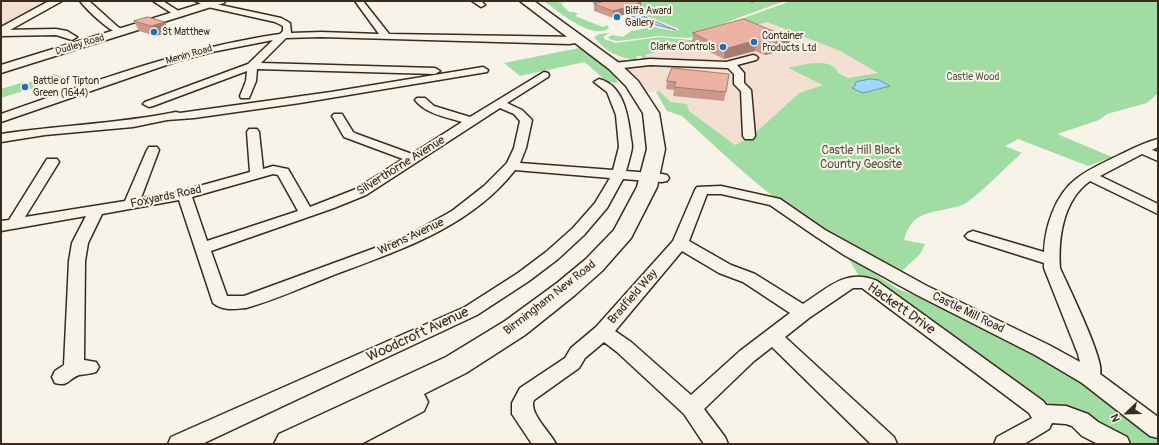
<!DOCTYPE html>
<html>
<head>
<meta charset="utf-8">
<style>
	body { margin:0 }
	#map { position:relative; width:1159px; height:445px; overflow:hidden; background:#f7f3e8; font-family:Pangolin,sans-serif }
	canvas { display:block }
	.frame { position:absolute; inset:0; border:2px solid #3b2a1e; pointer-events:none }
	.north { position:absolute; left:1107px; top:393px; width:40px; height:40px; -webkit-text-stroke:3px #f7f3e8; paint-order:stroke; rotate:247deg; font-size:11px; font-weight:700; line-height:16px; text-align:center; color:#3b2a1e }
	.north::after { content:''; display:block; margin:auto; width:14px; height:18px; background:#3b2a1e; clip-path:polygon(50% 0,100% 100%,50% 72%,0 100%) }
</style>
</head>
<body>
<div id="map">
<canvas width="1159" height="445"></canvas>
<div class="frame"></div>
<div class="north">N</div>
</div>
<script>
const ctx = document.querySelector('canvas').getContext('2d');
ctx.lineJoin = 'round';
function fillPath(path, color) { ctx.fillStyle = color; ctx.fill(path, 'evenodd'); }
function strokePath(path, color, width, dash) { ctx.strokeStyle = color; ctx.lineWidth = width; ctx.lineCap = dash ? 'butt' : 'round'; ctx.setLineDash(dash || []); ctx.stroke(path); }
function label(font, color, halo, rows, align = 'center') {
  ctx.font = font + ' Pangolin,sans-serif'; ctx.lineWidth = 4; ctx.setLineDash([]); ctx.textBaseline = 'middle'; ctx.strokeStyle = halo; ctx.fillStyle = color; for (const [text, x, y, turn = 0] of rows) {
    ctx.save(); ctx.translate(x, y); ctx.rotate((+turn || 0) * Math.PI / 180); ctx.textAlign = isNaN(turn) ? turn : align; if (halo) ctx.strokeText(text, 0, 0); ctx.fillText(text, 0, 0); ctx.restore();
  }
}
const built = new Path2D(`
	M1,1H51L1,28Z
	M767,22L840,51L879,74L848,78L838,73L789,69L824,85L799,93L764,125L747,139L735,145L688,111L687,104L671,102L659,91L643,93L611,60L618,58L625,60L644,61L641,56Z`);
const green = new Path2D(`
	M544,1L565,3L561,4L569,12H574L578,14L575,16L603,27L607,25L609,28C592,41 558,11 544,1Z
	M607,1H785L735,19L689,38L658,36L619,41L611,40L608,37L612,35L623,37L631,31L647,28V27L650,26L673,31L679,30L677,28Z
	M791,1H1158V93L1147,103L1107,114L1099,120L1057,134L1112,157L1088,166L1018,139L1005,146L1022,153C1003,169 986,189 966,203C962,206 956,207 951,208C927,214 912,212 904,240L925,244L920,254L901,272C864,252 825,233 790,209C751,181 717,148 682,116L667,111L656,92L659,91L671,102L687,104L689,111L735,145L747,139L764,125L799,93L823,85L788,68C800,65 833,56 838,73L848,78L878,73L840,51L767,22L645,55L650,61H644L641,56H637L636,60C618,58 605,51 594,37L599,34L610,33L604,36V39L615,43L660,37L691,40L735,21Z
	M584,47L612,71L618,83L607,82L585,62L520,76L504,63Z
	M54,74L65,78L1,98V89L24,82L27,83Z
	M847,256L898,289L921,298L1009,339L1072,374L1158,438V444H1134L1047,408L884,288L859,276Z`);
const water = new Path2D(`
	M591,1C616,1 652,21 676,30L656,25Z
	M871,79L879,80L890,86L863,93L852,88L855,86L856,82Z`);
const stream = new Path2D(`
	M752,2L754,1`);
const minor = new Path2D(`
	M80,1H89L118,27L126,32L125,34C114,37 87,10 80,1Z
	M153,1H163L183,14L182,16H176Z
	M195,1H206L208,3L204,5Z
	M355,1H363L389,34L579,37L584,40L582,42L569,44L321,37L286,38L261,63L435,68L440,71L435,74L257,69L256,81L249,98H241L240,96L246,81L247,71L153,106L149,107L143,104L145,102L248,64L273,40L212,52L178,61L1,122V114C93,82 183,48 280,34L283,31V26L275,22L208,7V3H211L281,18L290,23L291,33L321,32L379,34Z
	M472,1H481L485,5L481,7Z
	M56,29L67,31L77,37L72,40L56,35L1,36V30Z
	M753,55L756,56L758,58L756,60L737,65L744,73V83L751,90L755,136L753,139H745L743,136L741,91L734,84V74L728,68L650,65L614,69L609,66L614,63L650,59L726,62Z
	M483,67L488,70L487,72L300,103L194,118L167,120L133,127L45,135L1,142V134C59,125 118,124 176,112L180,113L194,111L331,92Z
	M544,72L548,73L549,75L548,77L507,103L522,110L532,120L526,148L520,163L613,170L619,147L616,115L607,92L594,82L599,79C622,85 627,111 630,131C630,136 632,142 632,147C631,155 628,163 626,171L662,174L667,175L669,178L667,181L662,182L623,179L607,208L584,235L558,259L529,281L477,315L202,444H168L171,437L465,307L518,273L546,252L573,228L595,203L610,178L515,170C470,228 397,251 331,276C303,287 275,300 246,308C234,309 223,311 213,303L179,200L102,214L88,243L85,261L84,360L96,362L99,367L96,372C90,374 85,374 79,375C68,379 69,387 55,383L52,377L55,371L64,365L69,261L72,243L86,216L1,231V221L9,220L47,159H57L59,162L25,217L125,201L147,150L149,147H157L159,150L141,198L174,193L250,172L247,132L249,129H257L259,132L263,169L273,166L288,169L310,207L356,189L403,159L344,137L332,116L334,114H342L353,132L357,134L412,154L462,122C446,117 426,114 415,100L417,98H425L434,106L470,117ZM500,108L514,114L520,121L514,148L507,163L484,186L452,211L405,237L244,296H227L211,251L334,208L366,195ZM273,174L278,175L298,211L207,241L192,197Z
	M1158,139V147L1152,150L1158,152V161L1142,154L1100,176L1158,204V214L1090,181C1063,200 1058,238 1060,268C1067,284 1106,363 1100,374L1158,417V438L1150,436L1082,383L1035,355L915,294L844,255L815,236L770,205L721,194H707L689,241L731,265L755,274L803,304C828,288 846,268 877,281L1043,401L1046,405L1066,406L1088,414L1098,422L1127,437L1130,444H1098L1082,436L1072,426L1066,424L1052,423L1049,429L1024,444H994L997,437L1032,418L1029,413L862,288H853L809,318L785,337L894,437L897,444H871L772,347L754,361L704,409L725,437L728,444H704L684,414L617,352L604,342L585,358L579,368L534,400C528,412 550,432 556,444H532L512,414V403L520,388L565,358L571,348L596,327L673,241L695,190L697,187L721,186L780,199L825,230L856,247L927,286L1049,345L1080,362L1078,354L1044,268V263L968,239L965,236L968,233L973,231L1044,252C1045,227 1055,195 1076,179C1087,170 1101,164 1113,158C1128,151 1142,143 1158,139ZM682,251L719,273L743,282L790,313L740,351L691,395L631,342L615,331Z`);
const major = new Path2D(`
	M49,1H62L1,35V27Z
	M209,1H225L224,3L1,73V65Z`);
const highway = new Path2D(`
	M520,1H534L619,63L638,81L659,113L665,149L657,187L631,238L602,271L575,295L525,335L466,373L424,394L428,402L424,411L361,444H274L279,434L446,357L505,321L557,283L586,259L614,230L637,187L647,149L643,113L626,86L609,69Z`);
const wall = new Path2D(`
	M641,2V9H640V10L613,18L594,11V4Z
	M148,17L169,32L156,36L139,31L134,21Z
	M693,33L790,38L788,49L765,55L755,51L724,59L692,43Z
	M729,74L724,101L673,96L674,90L666,89L667,81Z`);
const shadedWall = new Path2D(`
	M641,2V9H640V10L613,18V11Z
	M165,22L169,32L156,36L151,26Z
	M790,38L788,49L765,55L767,45Z
	M756,40L755,51L724,59L725,49Z`);
const building = new Path2D(`
	M605,1H639L641,2H638L640,3L613,11L594,4Z
	M148,17L165,22L151,26L134,21Z
	M744,19L790,38L767,45L756,40L725,49L693,33Z
	M672,68L729,74L726,92L674,87L676,82L667,81Z`);
const markers = [
	[617,17,4,"#1f6fb2"],
	[154,32,4,"#1f6fb2"],
	[754,42,4,"#1f6fb2"],
	[723,47,4,"#1f6fb2"],
	[25,87,4,"#1f6fb2"]
];
const farPoinames = [
	["Biffa Award",625,11],
	["Gallery",625,23],
	["St Matthew",162,32],
	["Container",762,36],
	["Products Ltd",762,48],
	["Clarke Controls",715,47,"right"],
	["Battle of Tipton",33,81],
	["Green (1644)",33,93]
];
const farStreetnames = [
	["Dudley Road",80,45,-17],
	["Menin Road",189,55,-16]
];
const farParknames = [
	["Castle Wood",973,77]
];
const parkNames = [
	["Castle Hill Black",861,151],
	["Country Geosite",861,165]
];
const streetNames = [
	["Silverthorne Avenue",401,166,-32],
	["Foxyards Road",166,197,-12],
	["Wrens Avenue",411,237,-25],
	["Bradfield Way",633,297,-49],
	["Birmingham New Road",550,298,-38],
	["Castle Mill Road",968,313,26]
];
const nearStreetnames = [
	["Hackett Drive",901,309,35],
	["Woodcroft Avenue",418,335,-25]
];
fillPath(built, '#f3e0d3');
fillPath(green, '#a1dca3');
fillPath(water, '#9dd8fe');
strokePath(water, '#7692a4', 1);
strokePath(stream, '#7692a4', 2);
strokePath(minor, '#3b2a1e', 3);
strokePath(major, '#3b2a1e', 3);
strokePath(highway, '#3b2a1e', 3);
fillPath(minor, '#f7f3e8');
fillPath(major, '#f7f3e8');
fillPath(highway, '#f7f3e8');
fillPath(wall, '#ca998b');
fillPath(shadedWall, '#a47d71');
fillPath(building, '#ebb2a2');
strokePath(building, '#a47d71', 1);
for (const [x, y, r, color] of markers) { const dot = new Path2D(); dot.arc(x, y, r, 0, 2 * Math.PI); ctx.fillStyle = color; ctx.fill(dot); strokePath(dot, '#f7f3e8', 1.5); }
label('10px', '#3b2a1e', '#f7f3e8', farPoinames, 'left');
label('10px', '#3b2a1e', '#f7f3e8', farStreetnames);
label('10px', '#54563f', '#f7f3e8', farParknames);
label('12px', '#54563f', '#f7f3e8', parkNames);
label('12px', '#3b2a1e', '#f7f3e8', streetNames);
label('14px', '#3b2a1e', '#f7f3e8', nearStreetnames);
</script>
</body>
</html>
